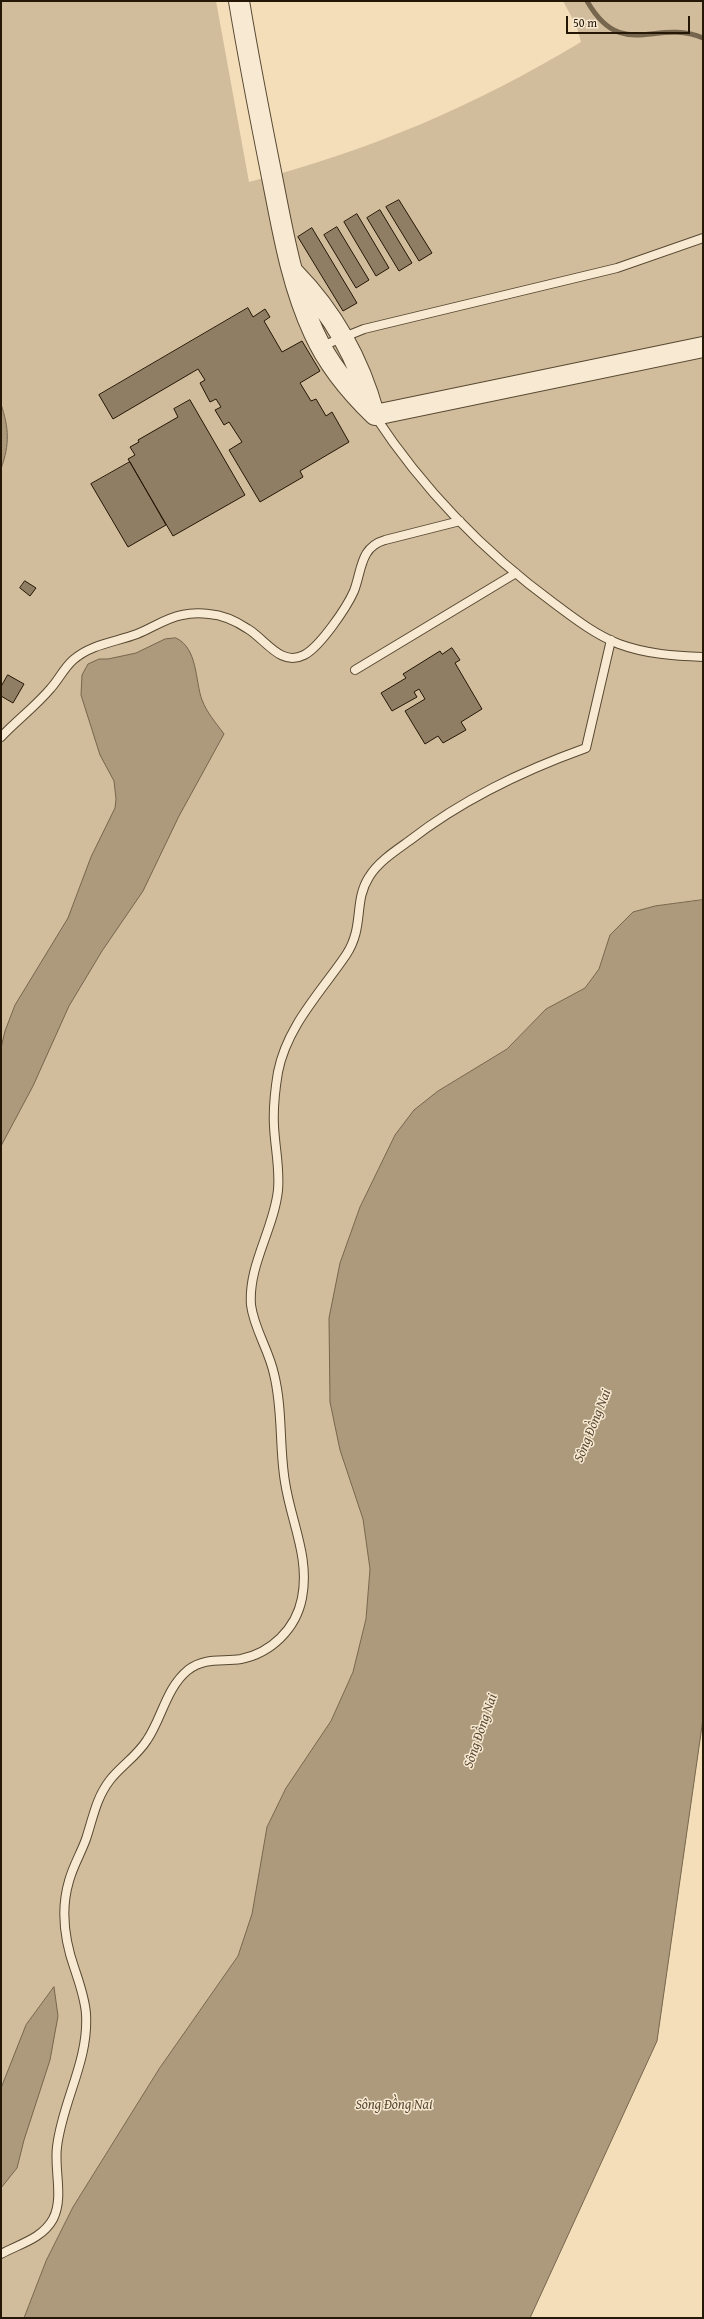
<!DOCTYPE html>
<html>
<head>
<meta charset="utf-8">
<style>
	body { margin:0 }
	#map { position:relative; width:704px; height:2319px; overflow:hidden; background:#f4deba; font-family:"Gentium Book Plus",serif }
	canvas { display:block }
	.frame { position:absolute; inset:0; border:2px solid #241706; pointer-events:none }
	.scale { position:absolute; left:566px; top:16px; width:124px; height:18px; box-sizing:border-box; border:2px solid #241706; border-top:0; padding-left:5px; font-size:12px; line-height:14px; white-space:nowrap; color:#241706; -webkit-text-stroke:3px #f8ead2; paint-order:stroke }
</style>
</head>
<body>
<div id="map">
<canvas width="704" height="2319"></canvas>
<div class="frame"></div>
<div class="scale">50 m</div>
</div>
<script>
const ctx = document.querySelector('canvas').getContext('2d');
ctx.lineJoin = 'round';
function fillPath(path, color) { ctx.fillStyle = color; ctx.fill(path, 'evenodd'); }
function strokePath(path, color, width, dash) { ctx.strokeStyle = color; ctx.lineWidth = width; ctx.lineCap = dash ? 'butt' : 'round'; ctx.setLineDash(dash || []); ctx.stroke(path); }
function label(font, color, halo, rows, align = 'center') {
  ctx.font = font + ' "Gentium Book Plus",serif'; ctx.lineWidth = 3; ctx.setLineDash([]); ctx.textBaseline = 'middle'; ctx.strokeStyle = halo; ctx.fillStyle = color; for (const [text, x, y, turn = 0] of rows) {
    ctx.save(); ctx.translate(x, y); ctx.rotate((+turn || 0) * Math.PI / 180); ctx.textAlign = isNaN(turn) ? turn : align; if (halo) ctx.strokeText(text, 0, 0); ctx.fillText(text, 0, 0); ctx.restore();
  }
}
const green = new Path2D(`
	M1,1H216L249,182C369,151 475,106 581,42L577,27L563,1H703V900L655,906L633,912L610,935L599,969L585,988L546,1009L507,1049L438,1091L395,1135L360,1207L340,1263V1450L363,1519L370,1569L366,1619L353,1672L331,1721L286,1788L267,1827L252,1914L238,1956L159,2069L73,2207L46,2261L24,2318H1V469C10,443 9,429 1,404Z`);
const water = new Path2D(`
	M1,404C9,429 10,443 1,469Z
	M176,638C198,648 195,681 202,700C207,713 216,723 224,734L179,816L143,891L102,951L69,1006L33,1086L1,1146V1048L5,1031L15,1005L68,918L91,857L115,808L116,799L114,781L100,755L81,695L82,675L88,664L99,659H108L136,653L165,639Z
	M703,900V1719L657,2041L530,2318H24L46,2261L73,2207L159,2069L238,1956L252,1914L267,1827L286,1788L331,1721L353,1672L366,1619L370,1569L363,1519L340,1450L330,1402L329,1318L340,1263L360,1207L395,1135L414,1110L438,1091L507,1049L546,1009L585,988L599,969L610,935L633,912L655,906Z
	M54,1987L58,2016L50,2060L24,2140L17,2168L1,2188V2088L26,2025Z`);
const stream = new Path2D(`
	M587,1C622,62 655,18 703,38`);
const building = new Path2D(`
	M399,200L432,253L419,261L386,207Z
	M380,210L412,263L399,271L367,218Z
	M357,214L389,268L376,276L344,222Z
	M337,227L369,280L356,288L324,235Z
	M312,228L357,303L343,311L298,237Z
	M248,308L253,317L265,309L270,317L264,321L282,352L302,341L320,371L300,383L311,401L316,399L326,416L332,412L349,442L300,471L303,477L260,502L229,450L242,442L229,422L224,425L215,410L221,407L216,399L210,402L200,383L205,380L198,369L113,419L99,395Z
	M190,400L245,495L173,536L128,459L135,455L130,447L139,442L138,440L178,417L174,409Z
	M130,462L166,525L128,547L91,484Z
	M25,581L36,588L30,596L20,588Z
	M452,648L460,660L455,663L482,709L461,722L466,730L443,743L438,736L425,744L405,711L425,699L419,689L414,692L417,697L392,711L381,693L406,678L403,674L440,651L442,654Z
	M8,675L24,684L13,703L1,696V687Z`);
const service = new Path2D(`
	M322,346L364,329L617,268L703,238
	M375,416C423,489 484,552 555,604C575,619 596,635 619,644C646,654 675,656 703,657
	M355,670L516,573
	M1,737C17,720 36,706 51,688C59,679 64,668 73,660C91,644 116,642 137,634C152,628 166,618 182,615C191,613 200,613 209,614C223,615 236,621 248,629C266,640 281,667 304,655C320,647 347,607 354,591C362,570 360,547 385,540L460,521
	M1,2254C19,2244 42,2239 53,2219C64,2198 54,2170 57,2147C62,2102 89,2061 86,2014C85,1999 80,1985 75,1970C65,1942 60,1911 69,1881C73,1866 81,1853 86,1839C93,1818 96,1798 110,1780C121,1766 137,1756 147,1740C162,1718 166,1688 188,1670C205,1657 222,1662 241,1659C271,1653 296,1629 302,1598C310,1557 291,1522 285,1482C279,1446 283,1410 274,1374C269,1350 254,1329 251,1305C248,1265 274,1229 278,1190C280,1168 275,1148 274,1126C273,1108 275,1090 278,1072C287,1026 321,992 346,955C365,926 353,902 369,877C378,862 395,851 409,841C463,799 522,771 586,748L611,640`);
const tertiary = new Path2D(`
	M239,1C249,61 261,122 273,182C283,233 292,286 314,333C328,364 350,391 375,415
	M294,273C334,314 359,359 374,414
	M375,415L703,347`);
const waterNames = [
	["Sông Đồng Nai",593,1426,-68],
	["Sông Đồng Nai",481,1731,-71],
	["Sông Đồng Nai",394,2105]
];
fillPath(green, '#d1bc9b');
fillPath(water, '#ad9a7d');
strokePath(water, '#76664d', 1);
strokePath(stream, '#76664d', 5);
fillPath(building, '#907e64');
strokePath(building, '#241706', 1);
strokePath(service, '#584933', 10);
strokePath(tertiary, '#584933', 22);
strokePath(service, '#f8ead2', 8);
strokePath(tertiary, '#f8ead2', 20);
label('italic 14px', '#5b4b36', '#f8ead2', waterNames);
</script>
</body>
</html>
